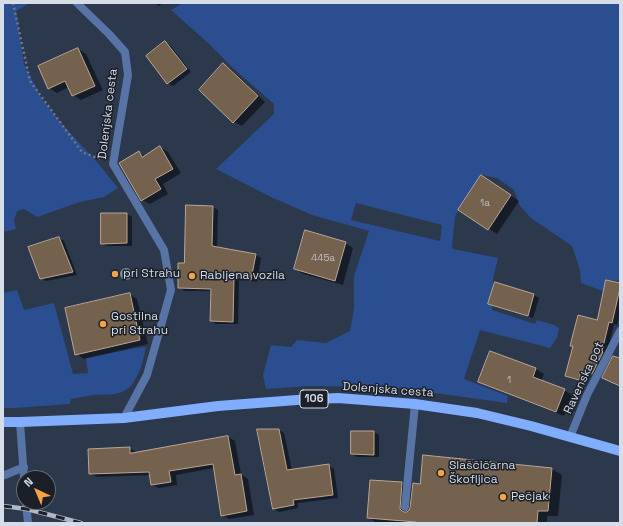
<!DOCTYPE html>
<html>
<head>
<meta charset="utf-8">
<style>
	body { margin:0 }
	#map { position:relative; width:623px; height:526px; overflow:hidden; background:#2c384b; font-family:"Space Grotesk",sans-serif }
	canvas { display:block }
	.frame { position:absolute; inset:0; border:4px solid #d5dde9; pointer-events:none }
	.north { position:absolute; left:16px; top:470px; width:40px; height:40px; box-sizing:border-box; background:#1a1f28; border:1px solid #656b75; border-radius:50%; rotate:316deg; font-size:11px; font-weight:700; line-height:16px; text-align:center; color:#d5dde9 }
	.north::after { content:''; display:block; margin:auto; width:14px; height:18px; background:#f5a345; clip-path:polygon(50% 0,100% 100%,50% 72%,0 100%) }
</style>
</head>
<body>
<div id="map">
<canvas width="623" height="526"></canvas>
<div class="frame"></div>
<div class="north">N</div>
</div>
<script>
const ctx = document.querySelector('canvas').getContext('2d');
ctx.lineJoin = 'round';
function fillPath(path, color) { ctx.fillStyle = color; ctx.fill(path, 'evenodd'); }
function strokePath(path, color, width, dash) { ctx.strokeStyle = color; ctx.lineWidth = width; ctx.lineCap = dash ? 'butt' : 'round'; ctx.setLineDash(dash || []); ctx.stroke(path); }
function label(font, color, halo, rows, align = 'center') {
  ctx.font = font + ' "Space Grotesk",sans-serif'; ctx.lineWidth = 3; ctx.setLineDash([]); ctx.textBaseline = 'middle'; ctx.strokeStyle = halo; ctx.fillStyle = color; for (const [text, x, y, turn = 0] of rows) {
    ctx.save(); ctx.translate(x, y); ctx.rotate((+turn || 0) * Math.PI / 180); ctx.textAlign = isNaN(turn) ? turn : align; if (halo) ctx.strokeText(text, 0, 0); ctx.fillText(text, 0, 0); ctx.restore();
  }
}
const green = new Path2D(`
	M3,3H30L16,11L24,64L42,99L61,123L97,162L118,188L104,197L80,202L37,217L24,209L17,211L14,220L16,229L3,232Z
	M183,3H620V281L606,280L603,291L581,283L580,270L572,246L531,218L520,206L514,190L497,178L481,175L455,216L452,247L453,249L498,258L493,279L492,310L535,324L537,320L554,325L559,328L557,338L550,348L480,330L464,379L508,396L507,403L392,387L309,386L266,389L263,375L271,345L291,347L297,340L326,343L350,331L354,308V276L369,231L312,215L271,197L216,169L274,114V104L234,69L208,43L171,10ZM356,203L442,225L440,241L351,220Z
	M17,290L24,310L54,303L73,374L88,373L86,358L136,348L146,347C143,361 138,384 124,391C116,396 103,394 93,395C86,396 78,398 71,399L70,404L15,408H3V293Z`);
const shadow = new Path2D(`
	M154,3H163L159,6Z
	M165,42L170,45L191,72L173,86L168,83Z
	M78,49L86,54L103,90L81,100L73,95L69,87L57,93L49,88Z
	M223,65L231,69L265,102L242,126L234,122Z
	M160,147L168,152L181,173L163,184L168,194L150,204L142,200L139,153L145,156Z
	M490,181L519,201L497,234L460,210Z
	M187,206L213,207L218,210L217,248L256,255L261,258L257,282L239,279L238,324H216L211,321L212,291H184L179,287L185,264Z
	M127,214L132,217V246H107L102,243Z
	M59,238L64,241L77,275L46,281L41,278Z
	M345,243L353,248L343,285L303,274L295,269Z
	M496,283L534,295L539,298L533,318L495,306L489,303Z
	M620,284V314L617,325L614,324L607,355L597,376L587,372L584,382L572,379L567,376L574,347L571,345L597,321Z
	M129,294L137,299L148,344L84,359L76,354Z
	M491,352L536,369L544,374L541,381L564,390L572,395L564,416L487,386L479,382Z
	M279,430L284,433L292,470L329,466L334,469L338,498L298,503V508L279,512L274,509Z
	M352,432H374L379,435V457H357L352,454Z
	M228,437L235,441L241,474L248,479L254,515L229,519L222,515L214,468L176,475L177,485L159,488L152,485L151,475L97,477L90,473L130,448L137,453Z
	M424,456L552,469L562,475L558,516H547V523H375V522L368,517L402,483L413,490L421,485Z`);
const building = new Path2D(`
	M165,41L187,69L167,84L146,56Z
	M78,48L95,86L72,96L65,81L48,89L38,66Z
	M223,63L258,96L233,123L199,90Z
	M160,146L173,169L155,179L161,189L141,201L119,163L139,151L142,157Z
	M481,175L511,195L488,230L458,210Z
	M186,205L213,206L212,246L256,254L251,280L234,277L233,322L210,321L211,289L178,288V263H184Z
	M101,213H127V243L101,244Z
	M305,230L346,242L335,281L294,269Z
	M59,237L73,272L40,279L28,247Z
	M606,280L620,283V288L612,323L609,322L602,351L603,352L592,374L581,370L579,380L565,376L573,346H570L578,315L597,320Z
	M495,282L534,294L528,316L488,304Z
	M130,293L140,340L75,355L65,308Z
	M490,351L536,368L533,377L565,389L556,412L478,382Z
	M613,356L620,358V386L602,378Z
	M257,429H279L287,470L329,464L333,495L293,500L294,505L273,509Z
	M351,431H374V455L351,454Z
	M228,436L235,475L241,474L247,511L221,516L213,464L169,471L171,482L151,485L149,472L89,474L88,449L130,447V453Z
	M423,455L552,468L548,511H538L537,523H416V522L367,518L370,480L402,482L400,509L402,511L404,512H407L409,510L410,508L413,483L420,484Z`);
const path = new Path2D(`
	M13,3L30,81L82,152L102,160`);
const lane = new Path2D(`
	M5,475L24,467
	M405,507L415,404`);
const street = new Path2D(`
	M77,3L109,34L125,52L128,75L113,164L164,250L171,290L147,375L124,418
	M20,422L24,478
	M570,437L587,395L620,331
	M26,502L28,523`);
const primary = new Path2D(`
	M3,422H20L124,418L218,406L297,400L338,398L415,404L477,413L531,426L620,451`);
const rail = new Path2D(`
	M3,506L27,509L81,523`);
const trees = [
	[126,274]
];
const markers = [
	[115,274,4,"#f5a345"],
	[192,276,4,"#f5a345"],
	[103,324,4,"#f5a345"],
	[441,473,4,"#f5a345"],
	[503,497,4,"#f5a345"]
];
const numberNames = [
	["1a",485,203],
	["445a",323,258],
	["1",509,380]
];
const shields = [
	[314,399,28]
];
const shieldNames = [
	["106",314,399]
];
const streetNames = [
	["Dolenjska cesta",108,114,-83],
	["Ravenska pot",584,378,-65],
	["Dolenjska cesta",388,390,4]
];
const poiNames = [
	["pri Strahu",123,274],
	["Rabljena vozila",200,276],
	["Gostilna",111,317],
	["pri Strahu",111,331],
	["Slaščičarna",449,466],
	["Škofljica",449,480],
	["Pečjak",511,497]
];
fillPath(green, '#2b4e91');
fillPath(shadow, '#0007');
fillPath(building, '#74614e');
strokePath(building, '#bba691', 1);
strokePath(path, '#6f7989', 2.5, [2, 3]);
strokePath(lane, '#5873a5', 8);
strokePath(street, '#5873a5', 8);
strokePath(primary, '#81adfe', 10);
strokePath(rail, '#b0b9c6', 4.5);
strokePath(rail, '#1a1f28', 3, [9]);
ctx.fillStyle = '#7a8dac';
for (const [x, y] of trees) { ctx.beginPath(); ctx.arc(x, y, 6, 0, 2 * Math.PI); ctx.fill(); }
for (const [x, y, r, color] of markers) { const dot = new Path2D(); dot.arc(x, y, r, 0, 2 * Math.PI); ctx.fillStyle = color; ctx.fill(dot); strokePath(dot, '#1a1f28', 1.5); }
label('10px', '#bdbec2', null, numberNames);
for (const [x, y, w] of shields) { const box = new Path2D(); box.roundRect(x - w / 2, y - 9, w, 18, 3); ctx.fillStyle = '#1a1f28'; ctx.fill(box); strokePath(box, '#d5dde9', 1); }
label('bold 11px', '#d5dde9', null, shieldNames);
label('12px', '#d5dde9', '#1a1f28', streetNames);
label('12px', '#d5dde9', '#1a1f28', poiNames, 'left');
</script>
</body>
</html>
